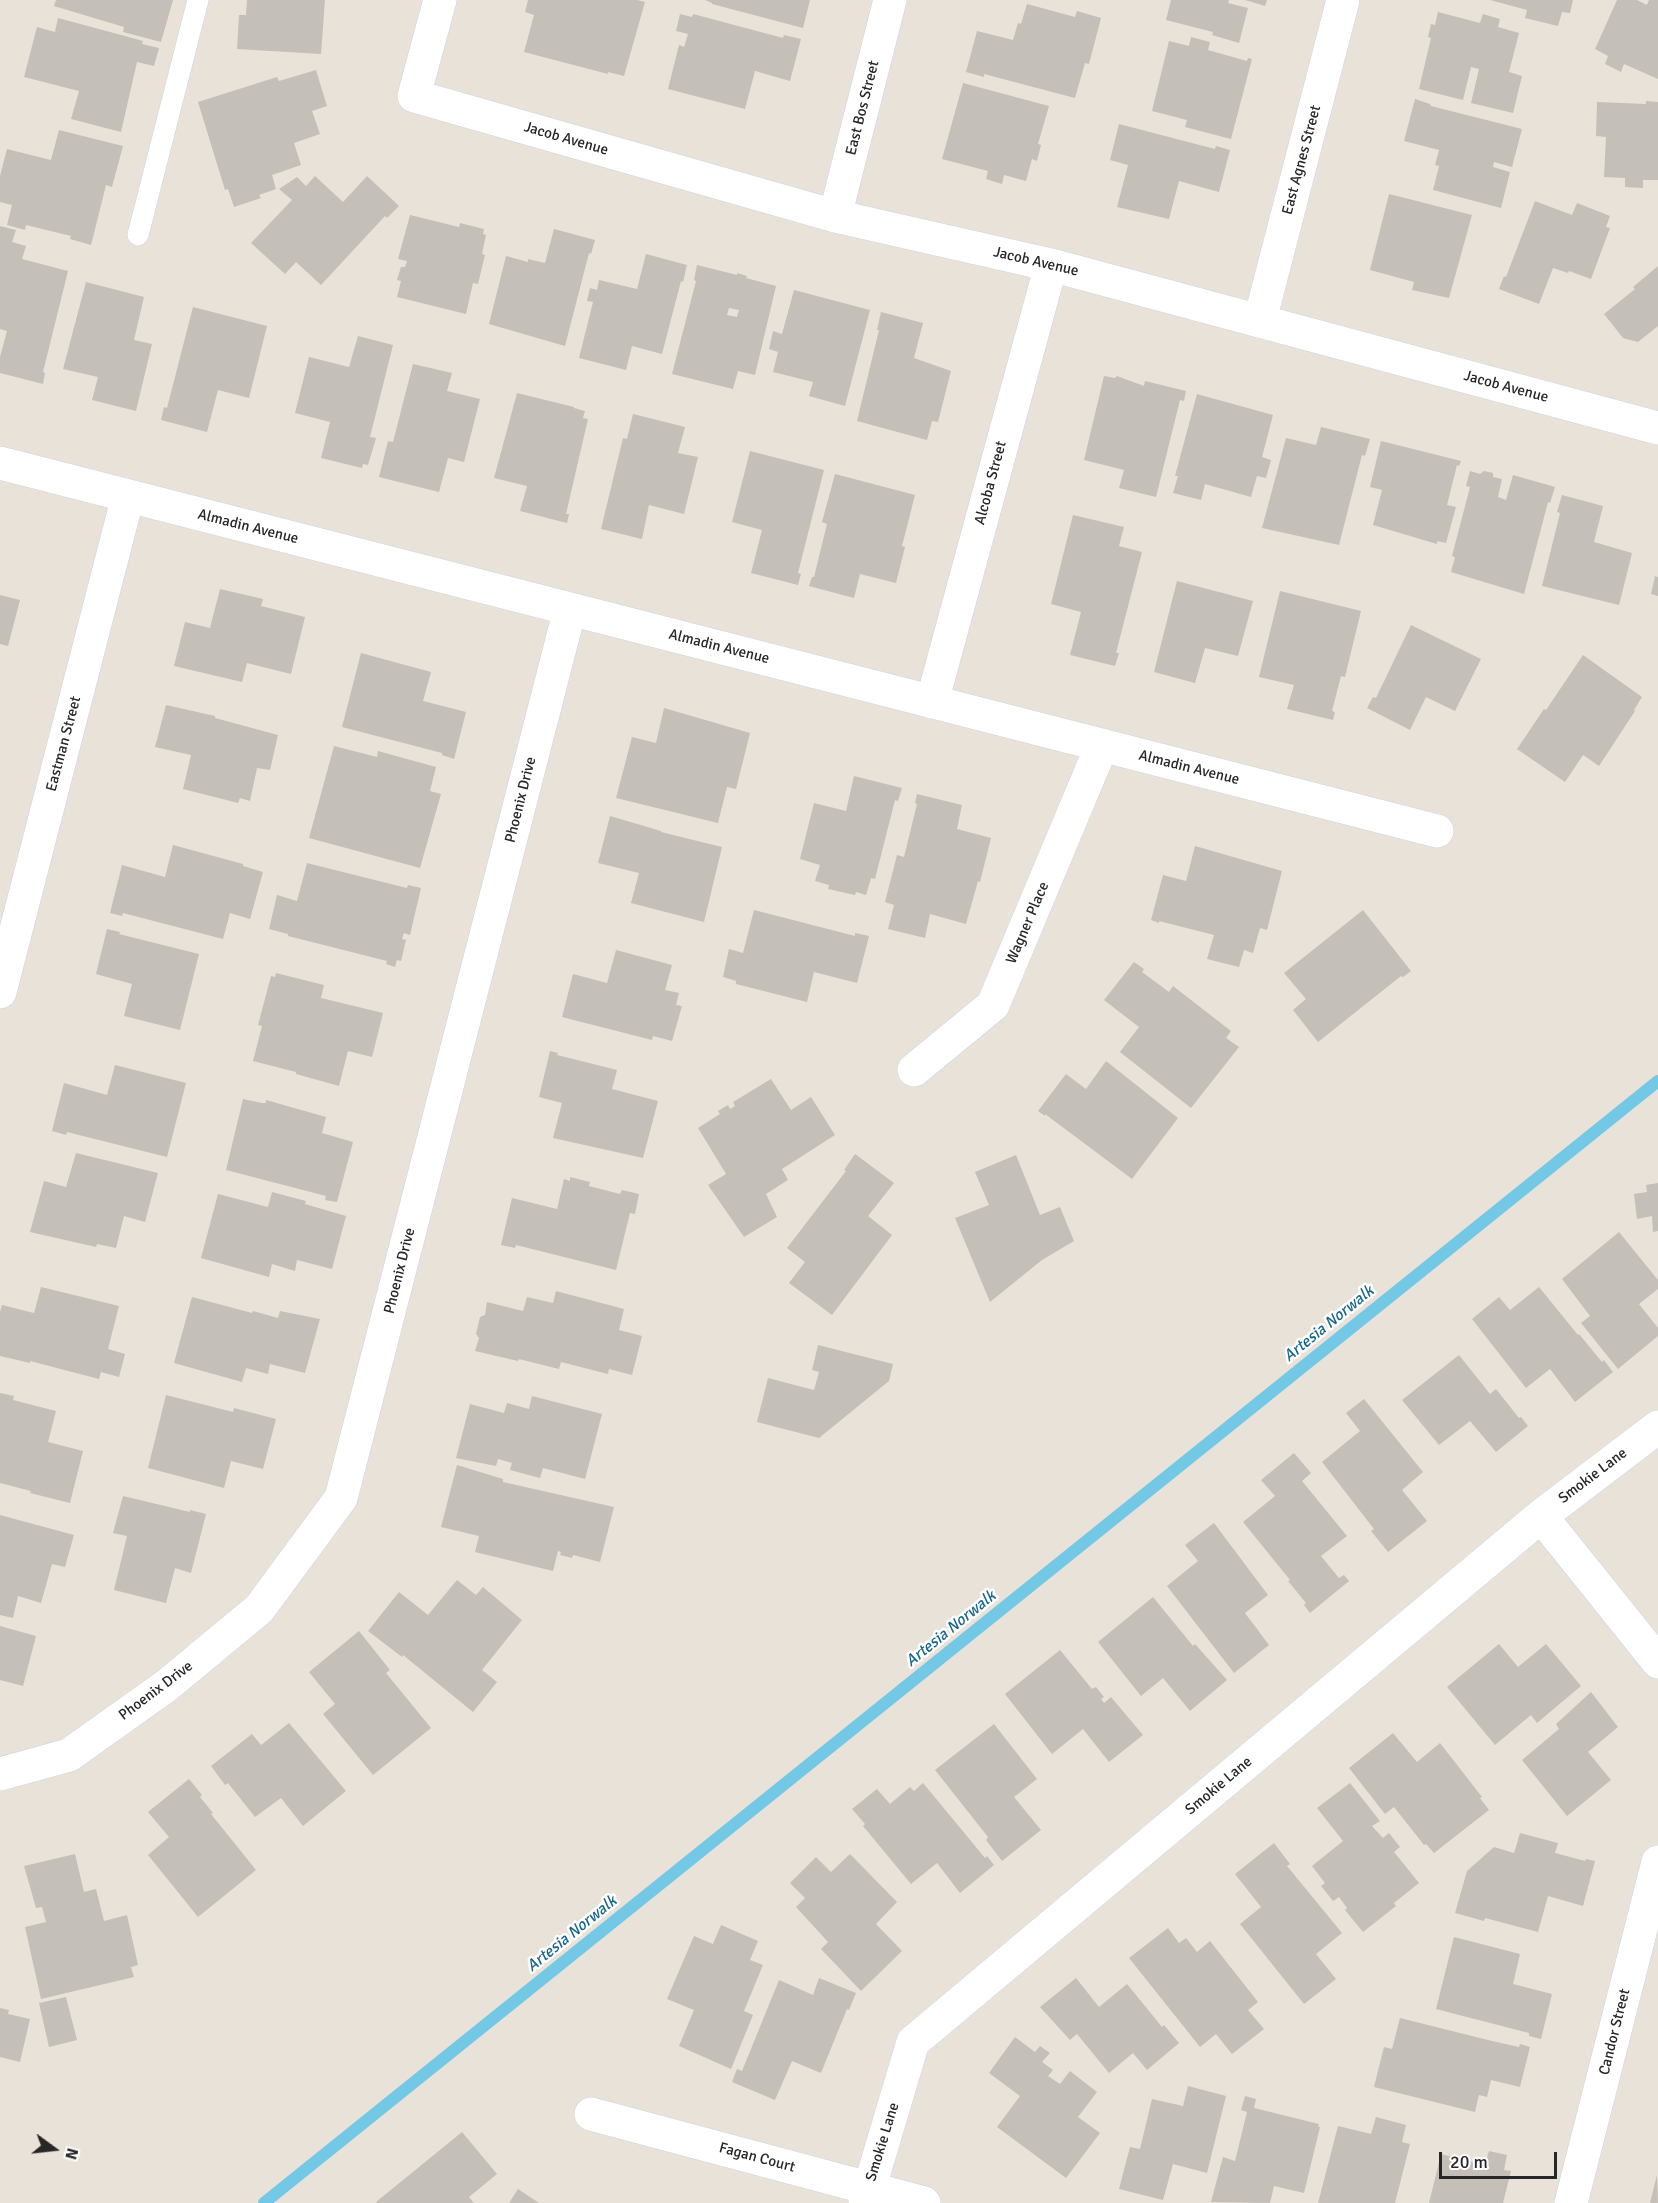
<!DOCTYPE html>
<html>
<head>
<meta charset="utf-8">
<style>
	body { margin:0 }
	#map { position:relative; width:1658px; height:2203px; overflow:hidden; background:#e9e2d9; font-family:Signika,sans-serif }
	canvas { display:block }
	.north { position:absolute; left:24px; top:2119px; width:60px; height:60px; -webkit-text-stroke:4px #fff; paint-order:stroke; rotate:105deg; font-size:16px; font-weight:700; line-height:24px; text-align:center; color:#272727 }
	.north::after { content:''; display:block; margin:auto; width:21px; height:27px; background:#272727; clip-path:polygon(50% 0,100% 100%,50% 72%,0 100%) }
	.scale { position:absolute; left:1439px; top:2152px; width:118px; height:27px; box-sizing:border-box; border:3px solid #272727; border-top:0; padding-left:8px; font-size:18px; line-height:21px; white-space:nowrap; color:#272727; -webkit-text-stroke:4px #fff; paint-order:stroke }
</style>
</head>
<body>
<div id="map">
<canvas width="1658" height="2203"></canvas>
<div class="north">N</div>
<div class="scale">20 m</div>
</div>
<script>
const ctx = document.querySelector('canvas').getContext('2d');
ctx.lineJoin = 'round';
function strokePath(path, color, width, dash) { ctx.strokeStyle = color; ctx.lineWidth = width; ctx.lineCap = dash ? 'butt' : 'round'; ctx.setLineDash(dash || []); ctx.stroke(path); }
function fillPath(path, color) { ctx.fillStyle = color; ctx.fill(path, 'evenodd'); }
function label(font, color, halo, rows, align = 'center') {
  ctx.font = font + ' Signika,sans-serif'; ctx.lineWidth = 5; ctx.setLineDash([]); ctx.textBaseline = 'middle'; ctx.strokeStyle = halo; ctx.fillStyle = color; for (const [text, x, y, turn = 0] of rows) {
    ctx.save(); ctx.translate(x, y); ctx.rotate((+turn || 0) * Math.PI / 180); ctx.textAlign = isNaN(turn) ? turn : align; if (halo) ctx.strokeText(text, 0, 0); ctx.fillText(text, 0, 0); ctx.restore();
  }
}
const stream = new Path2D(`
	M264,2203L1658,1081`);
const building = new Path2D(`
	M56,0H173L161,42L123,32L124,27L54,6Z
	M247,0H325L321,54L237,49L239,15H246Z
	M528,0H637L645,2L624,76L608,72V74L524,52L534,15L525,12Z
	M705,0H810L803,28L712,4V3Z
	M1171,0H1229L1228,3L1248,8L1239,43L1212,35L1213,32L1166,20Z
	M1245,0H1267L1265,6Z
	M1490,0H1573L1570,13L1562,12L1558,26L1525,18L1527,10Z
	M1617,0H1637L1647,5L1649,0H1658V79L1624,64L1621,72L1605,64L1608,56L1595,49Z
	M1027,4L1075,17L1077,11L1101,18L1089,64L1085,63L1075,98L984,74V77L966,72L977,31L1013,40L1018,23L1021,24Z
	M1438,12L1480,23L1483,14L1500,19L1498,27L1519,33L1509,72L1522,76L1513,113L1471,103L1479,69L1471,67L1463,100L1419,89L1431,38L1428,37L1431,24L1435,25Z
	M680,14L692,17L693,14L783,38L784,35L801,39L790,81L755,71L745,109L668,89L679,45L684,47L688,34L676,31Z
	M58,18L125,36L143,41L142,44L159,48L154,66L137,62L121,132L71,119L79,91L24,77L37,27L55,32Z
	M1191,37L1210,42L1208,50L1247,61L1248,58L1252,59L1231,139L1185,127L1187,120L1152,111L1169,41L1189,46Z
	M316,70L327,106L312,111L320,134L294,143L301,165L272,175L276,189L259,195L261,198L234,207L228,189L225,190L198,102L277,77L279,81Z
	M963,83L1049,106L1038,144L1041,145L1037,161L1032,159L1026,181L1004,175L1002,184L986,179L988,171L942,159Z
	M1415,99L1430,104L1431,106L1522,129L1512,167L1494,162L1493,167L1510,172L1501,208L1433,190L1439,166L1435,165L1439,150L1404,141Z
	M1646,101L1658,102V180H1643V188L1625,187V178L1604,177L1606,137L1596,136L1597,102L1646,104Z
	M1119,124L1215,149L1216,146L1230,150L1219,192L1179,181L1169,219L1117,207L1128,165L1110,160Z
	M59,130L123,146L112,187L106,185L91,245L70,239L71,236L26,225L25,230L7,225L12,205L0,202V176L7,149L51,160Z
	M315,176L343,202L367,176L399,206L387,218L385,216L321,285L296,262L285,274L251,243L292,200L279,189L297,177L306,186Z
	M1389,194L1472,215L1449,298L1412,290L1414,282L1370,270Z
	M1535,201L1572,215L1577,203L1610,216L1606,227L1610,228L1591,279L1569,271L1568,273L1553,268L1539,304L1499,289L1504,276L1506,277Z
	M410,215L459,227L460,223L484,229L483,234L486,235L482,254L485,255L478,284L473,283L466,314L397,297L401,281L397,280L401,267H405L407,261L398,259Z
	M0,226L16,230L12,242L26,246L22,259L68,271L43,372L45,373L43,384L0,373V357L7,331L0,329Z
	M554,229L595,240L591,254L589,253L565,346L489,324L506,256L528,262V259L545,263Z
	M646,254L687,265L683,282L681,281L662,354L632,346L626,370L579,358L593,302L587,301L590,288L597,290L599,280L637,289Z
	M697,265L737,275V273L747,276L746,278L776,286L755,375L738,371L733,389L672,374L696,281L694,280ZM729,308L739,310L737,317L727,315Z
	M1658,266V326L1638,342L1623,338L1604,314L1635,289L1633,287Z
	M86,282L144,297L134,340L152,344L136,411L92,400L98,377L63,369Z
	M794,290L870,310L845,406L809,396L813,382L773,372L778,352L769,349L773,331L782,334Z
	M193,307L267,326L249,398L218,390L207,432L161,420L164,407L167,408Z
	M881,312L923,323L914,358L951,371L938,422L932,421L927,440L857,421L879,330H877Z
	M358,336L393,345L370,437L376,438L368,465L363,464L362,468L321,458L330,422L295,413L309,357L349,367Z
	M413,364L452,373L447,391L480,399L464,462L448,458L439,492L379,477L388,441L393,442Z
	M1104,376L1115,378L1117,376L1144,386L1145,381L1186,391L1184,401L1180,400L1156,497L1119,488L1124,470L1084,460Z
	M517,393L574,407V408L585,411L583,418L588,419L566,514H569L567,523L520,511L527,486L494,478Z
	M1197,394L1273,415L1262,457L1271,460L1266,478L1257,476L1251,497L1205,484L1201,500L1173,493L1178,476H1175Z
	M633,414L685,427L678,453L698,457L684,514L649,505L642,539L601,529L623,438L627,439Z
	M1321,427L1370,439L1365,456L1362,455L1339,545L1262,528L1286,438L1316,445Z
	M1381,441L1461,461L1459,466L1457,465L1447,505L1456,507L1446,543L1437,541V544L1373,525L1382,490L1370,487Z
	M750,451L824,470L798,573L801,574L798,585L751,573L762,530L732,522Z
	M1470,471L1480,474L1484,471L1493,473V477L1502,479L1498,497L1506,500L1513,475L1555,487L1550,503L1548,502L1524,594L1451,572L1455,557L1452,556L1470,487L1466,486Z
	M835,474L915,495L902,546L905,547L896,583L860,574L854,598L809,586L812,577H814L827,524L822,522Z
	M1562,495L1603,506L1594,542L1632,553L1619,605L1542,586L1560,513L1557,512Z
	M1073,515L1124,527L1119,546L1142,552L1116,653H1119L1115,666L1070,655L1081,612L1051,604Z
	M1655,576L1658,577V596L1651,594Z
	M1177,581L1253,601L1238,656L1205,648L1195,683L1154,672Z
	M220,589L263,599L261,606L305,617L291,674L247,663L242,682L174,666L185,622L210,628Z
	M1280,591L1361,611L1345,677L1341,676L1332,711L1335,712L1333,720L1287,709L1294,685L1259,677Z
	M0,595L20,600L8,646L0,644Z
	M1411,625L1481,659L1455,711L1426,697L1410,730L1367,708L1373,697L1376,698Z
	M361,653L431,672L423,701L466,712L454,759L442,755V753L342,727Z
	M1583,655L1642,697L1634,710L1635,711L1599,766L1583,755L1565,782L1517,749L1544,709L1546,710Z
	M166,705L215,716V718L278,735L270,770L257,768L250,801L240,798L238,803L183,789L191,755L155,747Z
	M664,708L750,733L736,789L727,787L718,823L616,798L632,737L656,743Z
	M334,746L377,757L378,751L436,767L430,791L441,794L420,868L309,838Z
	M854,776L902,788L898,801L895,800L875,879L871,878L866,895L856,892L855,895L828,889L829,885L815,881L820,865L800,859L814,803L846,811Z
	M917,794L962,805L957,829L991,838L980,882L978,881L966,924L930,914L925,938L888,929L894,905L885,902L897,855L904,857L917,804L915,803Z
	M610,816L661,831V832L722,847L704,922L631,903L639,873L598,863Z
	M173,845L243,864V866L263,872L250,919L230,913L223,939L123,913L122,916L110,913L122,865L165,877Z
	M1195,846L1282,871L1267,930L1260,928L1253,953L1244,950L1239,967L1207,959L1214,935L1159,921V923L1151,920L1163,875L1186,881Z
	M307,863L407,888L408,885L421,888L410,935L404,933L402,939L406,940L401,961L397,960L395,967L386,964L387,961L288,936V934L269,929L277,895L297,901Z
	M754,910L855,936V933L869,936L857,983L814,972L807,1002L736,984V981L723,977L729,949L743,953Z
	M1363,910L1411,971L1403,977L1401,976L1318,1042L1293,1010L1306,999L1284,973Z
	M107,929L120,932L119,934L199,954L180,1030L124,1016L132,984L96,974Z
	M616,950L672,965L665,990L679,993L676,1005L682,1006L672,1041L653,1036L652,1040L562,1017L573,974L607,983Z
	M1134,962L1144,969L1142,972L1169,992L1173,986L1231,1031L1226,1038L1239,1047L1191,1108L1120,1052L1139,1027L1104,1000Z
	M276,973L324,985L321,998L383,1013L372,1057L348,1051L339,1086L296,1074V1072L253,1061L262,1026L258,1025L271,976L275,977Z
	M550,1051L558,1053L557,1055L617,1070L612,1089L658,1101L643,1158L553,1138L562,1103L539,1097Z
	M1106,1061L1178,1118L1132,1179L1045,1114V1116L1038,1111L1066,1074L1086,1089Z
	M115,1065L186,1083L167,1157L67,1132L66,1135L52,1131L64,1083L107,1095Z
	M771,1079L791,1110L811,1097L835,1135L782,1169L788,1180L766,1194L777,1217L744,1237L708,1185L726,1174L698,1128L720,1114L718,1111L728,1105L730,1109L735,1106L733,1102Z
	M243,1099L262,1103H266V1100L326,1117L322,1133L353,1142L337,1202L325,1200L326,1196L226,1170Z
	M76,1153L158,1173L145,1222L124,1216L116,1248L97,1244L96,1247L30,1232L44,1181L66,1187Z
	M855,1154L894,1183L868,1216L892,1235L832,1315L789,1283L805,1262L787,1248L846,1171L844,1170Z
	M1016,1155L1040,1215L1060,1207L1074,1241L1042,1260L990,1302L955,1218L989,1205L975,1172Z
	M570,1177L590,1182L589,1186L620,1194L622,1190L639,1194L635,1214L630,1213L616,1270L516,1245L515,1248L501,1245L512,1198L557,1209L564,1179L570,1181Z
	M1658,1183V1231L1653,1232L1652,1216L1637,1219L1634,1194L1647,1192L1646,1185Z
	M272,1192L306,1201L305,1204L346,1216L332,1269L297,1260L295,1271L272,1264L269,1277L201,1258L218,1194L268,1207Z
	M1619,1232L1658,1280V1289L1639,1304L1658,1328V1336L1618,1369L1581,1323L1590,1316L1562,1279Z
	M41,1287L119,1306L108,1349L125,1354L119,1377L101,1372L99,1379L30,1361V1363L0,1356V1312L2,1305L34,1313Z
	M1539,1287L1578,1335L1579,1334L1602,1362L1604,1360L1613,1372L1575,1402L1550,1369L1526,1388L1472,1319L1499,1297L1510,1310Z
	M556,1291L624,1309L619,1330L642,1336L632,1375L609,1369L608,1374L561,1362L559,1369L519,1359L518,1361L475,1351L479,1338L476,1334L480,1317L485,1315L487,1302L523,1311L527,1297L553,1303Z
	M192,1297L252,1313L253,1311L278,1318L280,1311L320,1319L305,1373L270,1364L268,1374L246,1368L242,1382L174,1363Z
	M818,1345L893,1364L889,1381L819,1438L757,1422L768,1378L814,1390L819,1372L812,1370Z
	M1459,1355L1490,1394L1496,1389L1519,1418L1521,1417L1528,1426L1496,1452L1470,1421L1439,1445L1402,1400Z
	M0,1393L14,1396L13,1400L56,1411L48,1442L83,1451L70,1503L30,1493L31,1491L0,1483Z
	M166,1395L233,1412L234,1408L276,1419L263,1469L231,1461L224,1488L148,1468Z
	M532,1396L602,1414L585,1479L543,1468L540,1478L510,1470L512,1463L498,1459L496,1466L456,1458L470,1404L504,1413L507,1403L529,1409Z
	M1364,1399L1423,1472L1402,1490L1427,1521L1388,1552L1371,1531L1374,1529L1322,1462L1360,1431L1346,1413Z
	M1294,1453L1311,1473L1302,1481L1347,1536L1321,1556L1339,1578L1344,1575L1349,1581L1310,1613L1304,1605L1306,1603L1288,1581L1290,1580L1243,1522L1275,1496L1261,1480Z
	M457,1465L503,1479V1482L614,1507L600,1562L573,1555L572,1558L560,1555L561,1552L558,1551L553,1571L475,1552L479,1536L441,1527Z
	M123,1496L190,1512V1510L206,1514L191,1573L175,1568L166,1603L114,1590L127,1536L113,1533Z
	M0,1515L74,1535L65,1567L52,1564L41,1603L18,1596L13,1618L0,1615Z
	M1214,1523L1268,1595L1245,1613L1269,1645L1234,1673L1167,1586L1198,1561L1185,1545Z
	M457,1580L476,1595L483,1587L522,1620L482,1670L497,1682L473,1712L403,1655L402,1657L368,1631L399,1592L428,1615Z
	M1153,1597L1193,1646L1195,1644L1227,1680L1190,1711L1163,1678L1141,1696L1098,1642Z
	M0,1626L36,1636L23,1686L0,1680Z
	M359,1631L390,1670L386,1673L431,1728L373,1775L323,1714L335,1704L309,1672Z
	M1499,1644L1518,1667L1546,1644L1581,1686L1537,1723L1531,1715L1495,1745L1447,1687Z
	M1060,1650L1092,1689L1096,1687L1104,1697L1101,1699L1104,1703L1111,1697L1143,1735L1109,1762L1083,1729L1052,1754L1005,1694Z
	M1591,1692L1618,1727L1588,1752L1611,1780L1567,1816L1522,1760L1559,1729L1556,1724Z
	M289,1723L346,1791L303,1826L281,1798L255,1817L228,1783L225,1785L211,1766L252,1734L261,1745Z
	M994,1724L1037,1779L1014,1797L1041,1830L1002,1861L986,1840L988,1837L935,1770Z
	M1393,1733L1417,1762L1440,1743L1482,1797L1480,1798L1489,1810L1434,1853L1426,1844L1424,1845L1394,1807L1385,1814L1349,1768Z
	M189,1779L202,1795L200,1797L213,1813L211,1814L256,1870L198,1917L148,1855L169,1837L148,1812Z
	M923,1783L985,1858L987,1856L994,1865L960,1893L937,1863L911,1884L863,1826L865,1824L852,1809L877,1789L890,1804L910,1787L914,1791Z
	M1350,1783L1380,1821L1372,1826L1383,1838L1389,1833L1400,1847L1394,1852L1419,1883L1394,1903L1396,1906L1363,1932L1345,1910L1347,1908L1339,1897L1333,1901L1321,1886L1325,1883L1312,1866L1343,1841L1317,1808Z
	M1520,1833L1558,1843L1555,1853L1585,1861L1586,1859L1595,1861L1583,1906L1548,1896L1538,1932L1485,1918L1484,1921L1455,1913L1467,1871L1494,1847L1514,1853Z
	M1274,1843L1290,1864L1287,1866L1342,1933L1316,1954L1336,1979L1304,2004L1240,1924L1261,1907L1235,1874Z
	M75,1854L84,1892L96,1889L104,1921L127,1915L138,1965L131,1967L134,1977L41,1999L25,1927L46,1922L42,1907L36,1908L24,1866Z
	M850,1854L897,1902L876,1924L902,1951L861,1991L821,1949L828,1942L796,1907L805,1898L790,1883L816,1857L831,1872Z
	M721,1925L758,1941L750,1960L763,1965L744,2011L753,2015L731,2069L679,2046L694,2010L667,1999L694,1936L713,1944Z
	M1168,1928L1179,1943L1186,1938L1197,1952L1210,1941L1258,2002L1248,2010L1264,2029L1232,2054L1216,2034L1200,2047L1129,1958Z
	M1454,1937L1520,1954L1513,1984L1552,1994L1541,2039L1529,2036V2033L1436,2009Z
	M819,1978L856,1993L849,2010L847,2009L821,2073L792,2061L775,2100L732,2082L737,2069L742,2071L779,1980L813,1995Z
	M1076,1978L1099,2007L1127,1984L1162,2027L1164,2025L1179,2043L1147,2070L1133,2053L1109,2073L1077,2034L1070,2040L1040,2007Z
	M66,1997L77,2040L49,2047L39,2003Z
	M0,2008L9,2010L8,2014L30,2019L20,2062L0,2057Z
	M1400,2018L1488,2040L1519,2047L1520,2044L1530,2047L1520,2087L1491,2080L1487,2097L1479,2095L1475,2112L1374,2087L1384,2047L1392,2049Z
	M1015,2037L1035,2052L1040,2046L1050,2053L1042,2062L1053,2070L1048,2076L1060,2084L1070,2071L1097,2092L1078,2117L1100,2133L1066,2178L997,2127L1020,2096L989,2073Z
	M1188,2086L1226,2096L1207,2173L1173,2164L1163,2200L1119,2189L1130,2147L1140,2149L1152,2099L1183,2106Z
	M1245,2096L1256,2099L1254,2108L1319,2124L1318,2127H1320L1304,2193L1274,2186L1270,2203L1211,2202L1223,2157L1235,2161L1247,2112L1241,2110Z
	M1376,2117L1406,2125L1402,2142L1410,2144L1395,2203H1318L1338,2126L1371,2134Z
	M462,2132L497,2174L469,2197L474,2203H377L376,2202Z
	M1489,2151L1507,2155L1504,2170L1511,2171L1503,2203H1429L1441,2154L1485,2165Z
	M1657,2175L1658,2203H1650Z
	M518,2189L539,2203H509Z`);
const service = new Path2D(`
	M138,235L198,0`);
const minor = new Path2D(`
	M440,0L414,96L835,216L1051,265L1658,428
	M835,216L890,0
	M1260,320L1343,0
	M0,463L1437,831
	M932,702L1051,265
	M0,992L128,496
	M914,1070L993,1005L1102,745
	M1541,1516L1658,1662
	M0,1774L69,1755L166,1686L259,1609L341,1498L570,609
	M591,2114L924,2203
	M865,2203L913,2042L1541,1516L1658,1427
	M1571,2203L1658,1862`);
const streetNames = [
	["East Bos Street",863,108,-76],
	["Jacob Avenue",566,139,16],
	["East Agnes Street",1302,160,-75],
	["Jacob Avenue",1036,262,13],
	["Jacob Avenue",1506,387,15],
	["Alcoba Street",991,483,-75],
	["Almadin Avenue",248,527,14],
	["Almadin Avenue",719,647,14],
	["Eastman Street",64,744,-75],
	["Almadin Avenue",1189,768,14],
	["Phoenix Drive",521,800,-76],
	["Wagner Place",1028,923,-67],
	["Phoenix Drive",400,1271,-76],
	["Smokie Lane",1593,1476,-37],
	["Phoenix Drive",156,1691,-37],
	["Smokie Lane",1219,1786,-40],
	["Candor Street",1615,2032,-76],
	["Smokie Lane",883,2142,-73],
	["Fagan Court",757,2158,15]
];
const waterNames = [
	["Artesia Norwalk",1329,1324,-39],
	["Artesia Norwalk",951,1629,-39],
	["Artesia Norwalk",572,1934,-39]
];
strokePath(stream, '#72c8e5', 12);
fillPath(building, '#c4bfb9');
strokePath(service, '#cfd2df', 22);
strokePath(minor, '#cfd2df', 34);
strokePath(service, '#fff', 21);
strokePath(minor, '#fff', 33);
label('15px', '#272727', '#fff', streetNames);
label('italic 16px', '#16658c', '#fff', waterNames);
</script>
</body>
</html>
